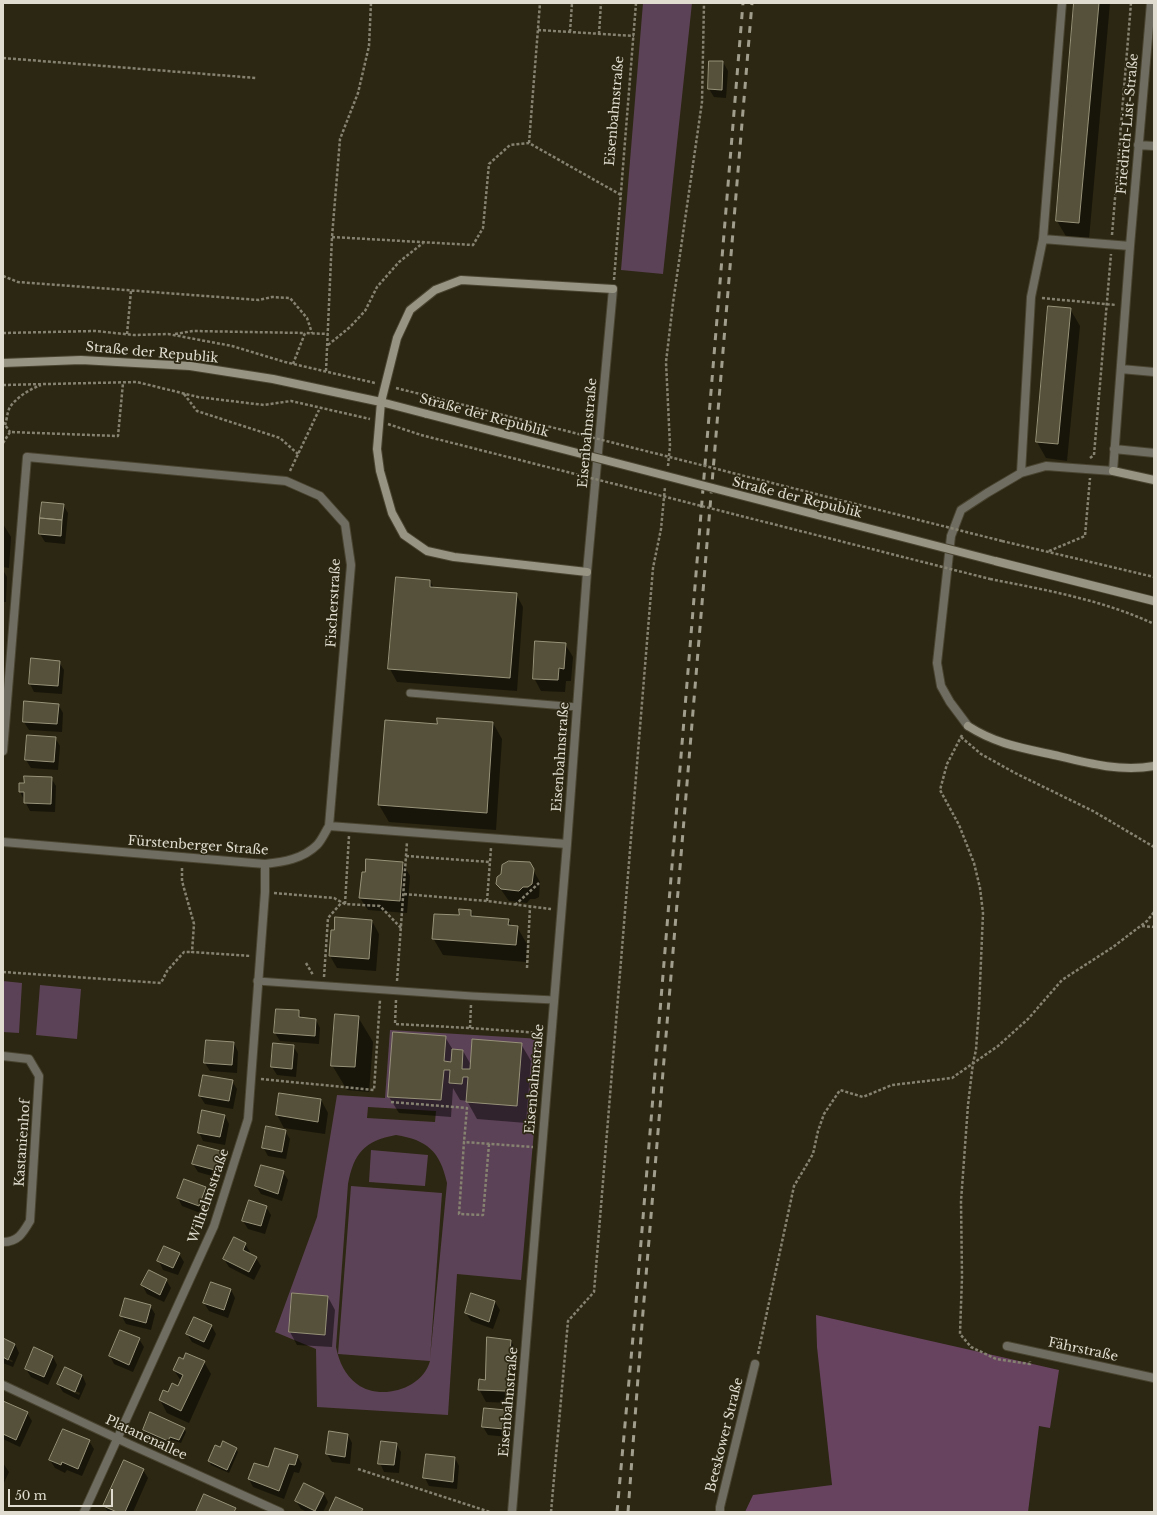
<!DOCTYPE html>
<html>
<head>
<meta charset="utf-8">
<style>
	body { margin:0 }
	#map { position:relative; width:1157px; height:1515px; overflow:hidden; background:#2c2712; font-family:"Libre Baskerville",serif }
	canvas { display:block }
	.frame { position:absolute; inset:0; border:4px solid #e0ddd0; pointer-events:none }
	.scale { position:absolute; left:8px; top:1489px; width:105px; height:18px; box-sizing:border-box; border:2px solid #e0ddd0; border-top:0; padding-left:5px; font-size:12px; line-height:14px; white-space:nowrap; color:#e0ddd0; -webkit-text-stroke:3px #2c2712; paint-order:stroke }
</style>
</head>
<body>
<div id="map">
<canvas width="1157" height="1515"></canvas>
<div class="frame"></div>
<div class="scale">50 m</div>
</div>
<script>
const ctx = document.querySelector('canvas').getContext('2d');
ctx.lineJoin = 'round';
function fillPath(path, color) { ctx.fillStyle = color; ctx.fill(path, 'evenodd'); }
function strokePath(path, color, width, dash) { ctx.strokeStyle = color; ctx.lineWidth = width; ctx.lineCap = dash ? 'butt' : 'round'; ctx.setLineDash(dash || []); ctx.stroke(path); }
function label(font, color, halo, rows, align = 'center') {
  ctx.font = font + ' "Libre Baskerville",serif'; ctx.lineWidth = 3.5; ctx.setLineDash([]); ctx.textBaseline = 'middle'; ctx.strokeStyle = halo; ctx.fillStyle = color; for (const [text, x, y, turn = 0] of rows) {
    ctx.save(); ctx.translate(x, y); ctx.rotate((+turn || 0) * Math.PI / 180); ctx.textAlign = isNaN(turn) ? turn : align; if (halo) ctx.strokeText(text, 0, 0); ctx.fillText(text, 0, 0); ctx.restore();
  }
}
const green = new Path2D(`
	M643,3H692L663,274L621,270Z
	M3,981L22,983L19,1033L3,1032Z
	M40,985L81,989L77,1039L36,1035Z
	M390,1030L542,1039L521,1280L457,1274L448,1415L317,1407L316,1349L275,1332L317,1217L337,1095L385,1098ZM368,1107L436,1111L435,1122L367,1118ZM396,1135C427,1140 440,1151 447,1183L430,1359L442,1193L351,1186L338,1354L430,1361C422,1390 379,1401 357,1384C345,1375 339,1362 336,1347L348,1184C354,1153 364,1141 396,1135ZM292,1293L328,1296L325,1335L289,1332Z
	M371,1150L428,1155L425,1186L369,1182Z`);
const forest = new Path2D(`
	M816,1315L1059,1370L1050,1428L1039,1426L1028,1512H745L753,1495L832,1485L817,1347Z`);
const shadow = new Path2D(`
	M1075,3H1110L1089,239L1067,238L1057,221Z
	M723,62L728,71L726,98L714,97L709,89Z
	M1070,309L1080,326L1067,461L1046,458L1037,442Z
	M42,503L63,505L68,513L65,544L45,542L40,534Z
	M3,524L11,537L9,568L3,567Z
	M3,570L7,577L6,602H3Z
	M397,578L430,581L434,588L516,594L523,607L517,691L397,682L390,669Z
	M565,644L573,657L571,681H566L565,692L541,691L534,678Z
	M59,662L64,670L62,694L34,692L30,684Z
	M58,704L63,713L62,732L29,730L24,722Z
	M386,721L438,725L493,723L502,739L496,830L389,822L379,805Z
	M55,738L60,746L58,770L31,768L26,760Z
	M51,778L56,786L55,812L30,811L20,792Z
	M403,863L410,876L407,913L368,910L360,898L366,873Z
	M529,863L540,882L539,897L535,899H530L527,903L509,901L497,884Z
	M471,911L474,917L508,920L512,926L517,927L527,944L526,962L443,955L433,938L460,917Z
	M372,921L379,934L376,971L337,968L330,956Z
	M298,1011L303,1019L316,1020L320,1028L319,1044L280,1041L275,1033Z
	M358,1017L373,1042L369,1092L347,1090L332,1065Z
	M445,1037L453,1050L463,1051L471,1065L521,1044L531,1061L526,1123L477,1119L467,1101L460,1100L453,1088L451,1117L399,1113L389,1097Z
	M234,1043L238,1052L237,1073L210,1071L205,1063Z
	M293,1046L298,1054L296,1077L277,1075L272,1067Z
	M203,1076L232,1081L237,1089L233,1109L205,1104L200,1096Z
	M280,1094L321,1100L328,1113L325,1134L284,1128L277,1115Z
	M225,1116L229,1124L225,1145L203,1141L199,1132Z
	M285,1131L290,1139L286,1159L268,1156L263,1147Z
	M220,1152L225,1160L219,1178L198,1172L193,1164Z
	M283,1172L288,1180L282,1201L261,1194L256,1186Z
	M205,1187L210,1196L203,1214L182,1206L178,1198Z
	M266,1207L271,1215L265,1234L248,1229L243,1221Z
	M245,1244L250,1252L249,1254L256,1258L261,1266L254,1280L229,1267L224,1259Z
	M179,1254L184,1262L178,1275L163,1270L159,1261Z
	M166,1280L171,1288L164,1302L147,1294L142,1285Z
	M231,1290L235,1298L228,1318L209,1311L204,1303Z
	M472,1295L495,1302L500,1310L493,1329L471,1321L466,1313Z
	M328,1297L335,1310L332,1347L297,1345L290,1332Z
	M150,1306L155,1314L151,1330L126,1324L121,1315Z
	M211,1325L216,1334L209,1350L192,1342L187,1334Z
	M3,1339L15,1344L19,1353L13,1367L3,1363V1358L12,1362L13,1361L3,1356Z
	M139,1339L144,1347L133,1372L114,1364L110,1356Z
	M511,1341L518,1354L514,1403L486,1402L479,1389ZM492,1389L512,1390V1392L492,1391Z
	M53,1357L57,1365L48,1385L31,1377L26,1369Z
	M184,1360L204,1362L211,1374L189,1423L167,1413L160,1400L178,1387L181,1381L174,1370Z
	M82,1375L86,1384L79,1400L63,1392L58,1384ZM64,1386L80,1393L79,1395L64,1388Z
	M3,1402L27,1413L32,1421L20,1447L3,1439Z
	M505,1411L510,1420L508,1437L488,1435L483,1427Z
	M184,1429L186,1432L181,1443L172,1440L170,1444L146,1433L144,1430Z
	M348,1435L352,1443L350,1464L332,1462L327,1454Z
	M89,1441L94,1449L82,1476L67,1470L65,1473L55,1468L50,1460Z
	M396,1444L401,1452L399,1473L384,1472L380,1463Z
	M220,1449H236L238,1452L229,1473L211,1465L209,1461Z
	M297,1456L302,1464L299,1473L294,1472L284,1499L253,1487L249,1479Z
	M455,1458L459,1466L457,1489L429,1486L425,1478Z
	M3,1463L9,1472L3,1485Z
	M143,1470L148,1478L133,1512H108L104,1506Z
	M324,1494L328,1502L323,1512H307L301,1509L296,1501Z`);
const building = new Path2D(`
	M1074,3H1099L1079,223L1056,221Z
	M709,61H723L722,90L708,89Z
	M1048,306L1071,308L1058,444L1036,442Z
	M42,502L64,504L62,520L40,518Z
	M40,518L62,520L61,536L39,534Z
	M396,577L430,580V587L517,593L510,678L388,669Z
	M535,641L566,643L564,669L559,668L558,680L533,679Z
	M31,658L60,661L58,686L29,684Z
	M24,701L59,704L57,724L23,722Z
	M437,718L493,722L487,813L378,805L385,720L437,724Z
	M27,735L56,737L54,762L25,760Z
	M24,776L52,777L51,804L24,803V792H19V783H24Z
	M366,859L403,862L400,901L359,898L362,872H365Z
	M509,861L530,862L534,869L532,884L528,887H523L519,891L501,889L496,884L497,877L501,874L502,865Z
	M459,909L471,910V916L509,919L508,925L518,926L516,945L432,939L434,914L459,915Z
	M335,917L372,920L369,959L329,956L331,930H334Z
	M276,1009L299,1010V1017L316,1019L315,1036L274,1033Z
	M335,1014L359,1016L355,1067L331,1066Z
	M393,1032L446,1036L444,1061L451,1062L452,1049L463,1050L462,1069H470L472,1039L522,1043L517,1106L466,1102L468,1077H463L462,1084L449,1083L450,1070H444L441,1100L388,1097Z
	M206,1040L234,1042L232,1065L204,1063Z
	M273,1043L294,1045L292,1069L271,1067Z
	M203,1075L233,1080L229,1101L199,1096Z
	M279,1093L321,1099L318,1122L276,1115Z
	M202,1110L225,1115L220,1137L198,1133Z
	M266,1126L286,1130L282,1152L262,1148Z
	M198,1145L221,1151L215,1170L192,1164Z
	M261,1165L284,1171L278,1194L255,1186Z
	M184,1179L206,1187L199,1206L177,1198Z
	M249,1200L267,1206L261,1226L242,1221Z
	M234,1237L246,1243L243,1250L257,1257L249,1272L223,1259Z
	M164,1246L180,1253L173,1268L157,1261Z
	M149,1270L167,1279L160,1295L141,1285Z
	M211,1282L231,1289L224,1310L203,1303Z
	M292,1293L328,1296L325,1335L289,1332Z
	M471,1293L495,1301L489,1322L465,1313Z
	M125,1298L151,1305L146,1323L120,1316Z
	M194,1317L212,1325L204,1342L186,1334Z
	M120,1330L140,1338L129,1365L109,1356Z
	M487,1337L511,1340L507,1391L478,1390L479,1379L485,1380Z
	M3,1338L15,1344L8,1360L3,1357Z
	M34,1347L53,1356L44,1377L25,1369Z
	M186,1353L205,1361L181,1411L159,1400L163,1390L168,1392L172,1383L178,1386L183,1375L173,1370L179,1357L183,1359Z
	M65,1367L82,1375L75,1392L57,1384Z
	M3,1401L28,1412L16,1440L3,1434Z
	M484,1408L506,1410L504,1429L482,1427Z
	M150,1412L185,1428L179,1440L170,1437L168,1441L143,1430Z
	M63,1429L90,1440L78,1469L62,1462L61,1465L49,1460Z
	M329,1431L348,1434L345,1457L326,1454Z
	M223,1441L237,1448L227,1470L208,1461L215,1445L220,1447Z
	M381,1441L397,1443L394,1465L378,1464Z
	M275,1448L298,1455L295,1465L289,1464L279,1491L248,1479L254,1463L268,1467Z
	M426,1454L455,1457L453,1482L423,1478Z
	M124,1460L144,1469L125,1512H117L103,1506Z
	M304,1483L324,1493L315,1511L295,1501Z
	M204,1494L236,1508L234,1512H196Z
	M336,1497L363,1509L361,1512H329Z`);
const path = new Path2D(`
	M538,30L634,36
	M570,32L572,3
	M599,34L601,3
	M3,58L256,78
	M529,143L540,3
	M1112,235L1131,3
	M332,237L473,245L483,228L489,164L510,145L529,143L621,195
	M3,276L18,282L259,300L272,297L290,298L307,318L312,333
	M614,280L636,3
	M1042,298L1116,305
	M3,333L95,331L134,335L168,334L232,346L285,362L375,383
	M127,334L131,291
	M175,334L193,331L305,333
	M328,345L350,327L365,311L377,287L399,262L423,243
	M293,364L305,333L328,334
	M326,371L332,237L340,139L358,93L369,46L371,3
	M3,385L137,382L198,397L264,405L291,401L370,419
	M396,388L432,397
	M184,394L197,411L280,438L298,454
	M3,422L10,432
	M388,424L421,435
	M5,425C7,420 7,412 10,407C17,397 30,389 41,385
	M3,443L10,432L118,436L123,383
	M1090,458L1094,455L1111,254
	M668,466L670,446L666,362L673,303L702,102L704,3
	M290,471L319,410
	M1002,541L1154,577
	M1049,551L1085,536L1090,478
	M990,579C1046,590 1103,600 1154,624
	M962,735L947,764L940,790L959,825L974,863L980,888L983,913L979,1008L976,1050L973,1063L968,1105L961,1201L962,1277L960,1334L971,1347L996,1359L1030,1364V1361
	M961,737L981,754L1015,773L1093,811L1154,847
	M406,856L490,862
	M182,868V881L194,924L192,952L251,956
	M274,893L334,898L345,904L380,906L401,928
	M404,894L487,901L551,909
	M487,901L491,848
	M345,904L349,836
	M515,905L539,883
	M1142,926L1154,927
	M306,963L313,975
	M527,968L530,907
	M3,972L161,983L167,971L184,952H192
	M324,977L328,918L342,902
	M397,981L407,842
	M396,1000L395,1024L470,1028L541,1033
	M470,1028L471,1004
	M261,1079L374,1090L380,1000
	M391,1102L467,1108L464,1142
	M489,1144L483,1215L459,1214L464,1142L533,1147
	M758,1354L794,1186L813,1154L818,1131L824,1114L840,1090L863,1097L892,1085L952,1078L998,1046L1028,1019L1062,980L1113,947L1147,921L1154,912
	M358,1469L490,1512
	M551,1512L568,1321L594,1292L653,568L661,529L665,487`);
const lane = new Path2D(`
	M410,693L577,707
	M257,981L472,996L554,1000`);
const street = new Path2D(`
	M1138,145L1154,146
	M1043,239L1130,246
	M1121,369L1154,372
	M1114,449L1154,453
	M1021,473L1031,297L1043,239L1062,3
	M968,726L950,702L941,686L937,663L951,536L961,510L987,493L1021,473L1046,466L1113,471L1130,246L1151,3
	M3,751L27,457L286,481L320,496L345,524L351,565L329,826
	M3,842L265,864C283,862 303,859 317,845C322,840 325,832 329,826L567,844
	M3,1056L29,1059L39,1076L30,1221C23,1233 18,1242 3,1242
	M1007,1346L1154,1378
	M3,1385L129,1444L280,1512
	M84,1512L214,1226L248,1119L265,892V864
	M512,1512L567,844L587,572L613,289
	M720,1512V1507L755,1364`);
const secondary = new Path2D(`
	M3,363L81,360L190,366L273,379L381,402L427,414
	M1113,471L1154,480
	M995,561L1154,601
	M587,572L454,557L427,551L404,535L392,513L380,471L377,449L381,402L397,338L410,310L435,290L461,280L613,289
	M968,726C996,744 1022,748 1054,755C1087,763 1120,772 1154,766`);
const rail = new Path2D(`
	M617,1512L635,1315L743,3
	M628,1512L642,1324L752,3`);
const pathBridge = new Path2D(`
	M432,397L1002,541
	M421,435L990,579`);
const secondaryBridge = new Path2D(`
	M427,414L995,561`);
const streetNames = [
	["Eisenbahnstraße",615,111,-85],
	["Friedrich-List-Straße",1128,124,-85],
	["Straße der Republik",152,353,5],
	["Straße der Republik",484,416,15],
	["Eisenbahnstraße",588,433,-85],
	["Straße der Republik",797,498,14],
	["Fischerstraße",334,603,-87],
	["Eisenbahnstraße",561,757,-86],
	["Fürstenberger Straße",198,846,4],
	["Eisenbahnstraße",535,1079,-85],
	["Kastanienhof",23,1143,-86],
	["Wilhelmstraße",209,1196,-71],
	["Fährstraße",1083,1350,12],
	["Eisenbahnstraße",509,1402,-85],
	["Beeskower Straße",725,1435,-76],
	["Platanenallee",146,1438,25]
];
fillPath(green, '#5c4256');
fillPath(forest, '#674360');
fillPath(shadow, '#0007');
fillPath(building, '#55513a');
strokePath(building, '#979279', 1);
strokePath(lane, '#494430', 9);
strokePath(street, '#494430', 10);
strokePath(secondary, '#494430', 10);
strokePath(path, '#868271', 2.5, [3, 2]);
strokePath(lane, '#6f6d62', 7);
strokePath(street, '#6f6d62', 8);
strokePath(secondary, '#989484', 8);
strokePath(rail, '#a19e8e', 3, [7, 7]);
strokePath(secondaryBridge, '#494430', 10, []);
strokePath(pathBridge, '#868271', 2.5, [3, 2]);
strokePath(secondaryBridge, '#989484', 8);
label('13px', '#e0ddd0', '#2c2712', streetNames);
</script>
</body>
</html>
